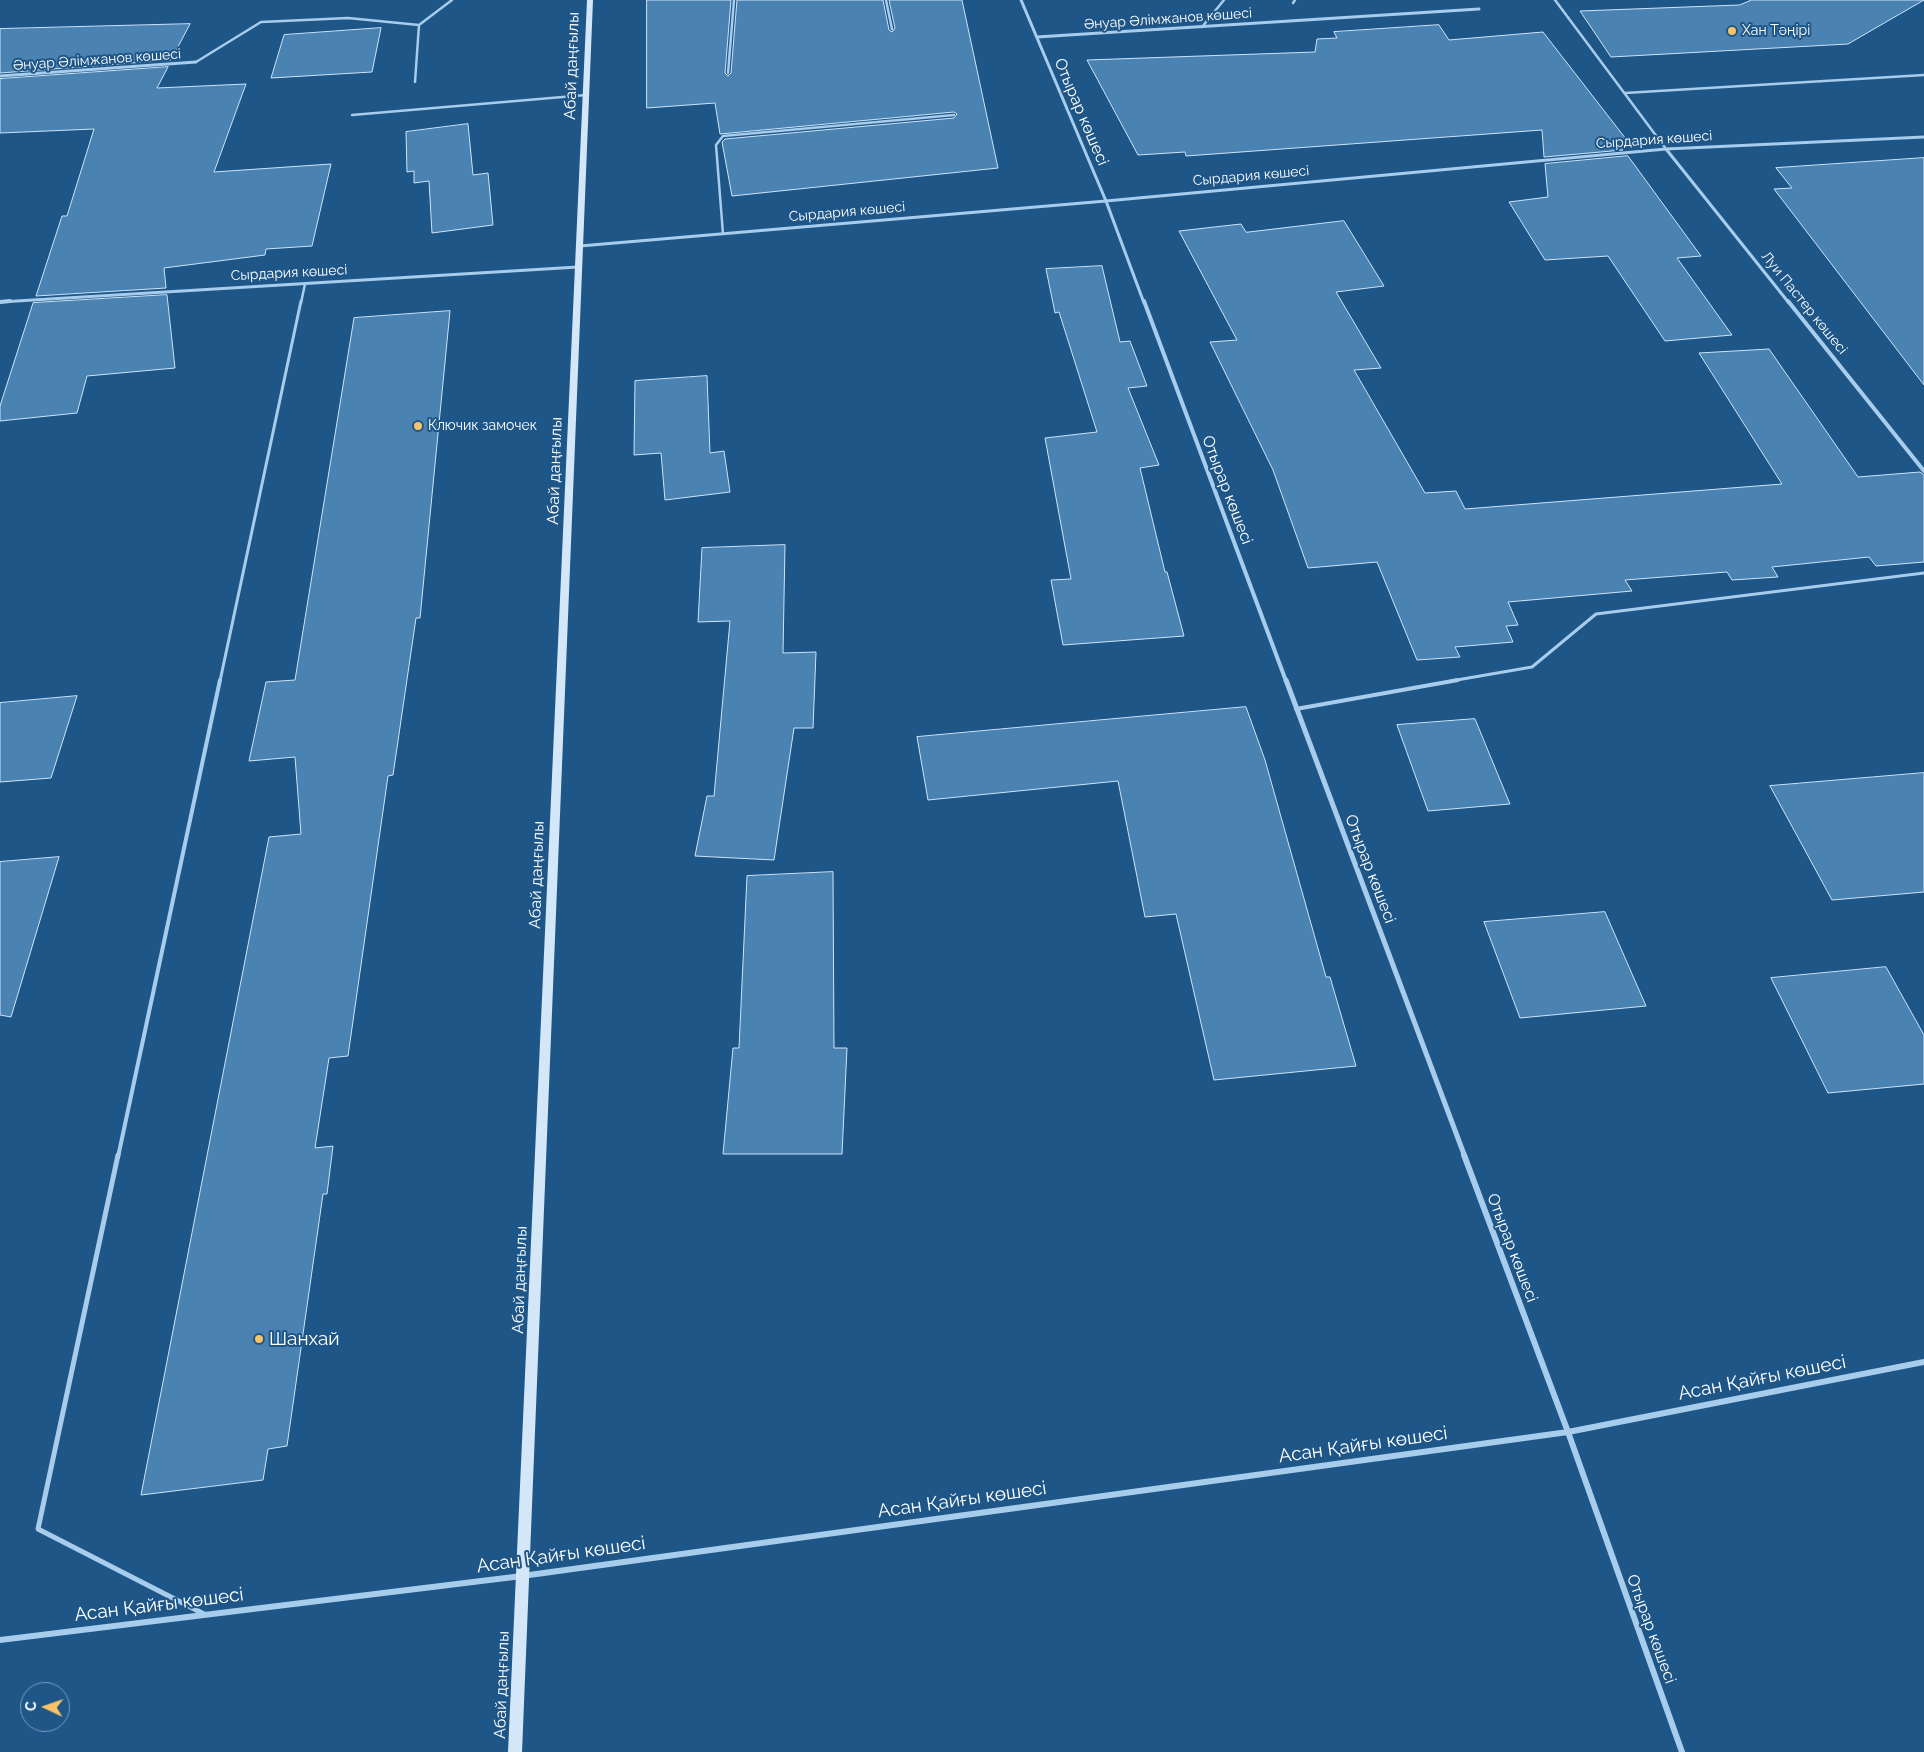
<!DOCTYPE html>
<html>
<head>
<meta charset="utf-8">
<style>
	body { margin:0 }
	#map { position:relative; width:1924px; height:1752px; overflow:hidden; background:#1e5688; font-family:Raleway,sans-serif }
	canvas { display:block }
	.north { position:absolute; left:20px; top:1682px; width:50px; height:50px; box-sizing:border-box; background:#1e5688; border:1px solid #789ab8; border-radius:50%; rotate:273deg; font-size:14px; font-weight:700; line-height:20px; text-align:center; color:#fff }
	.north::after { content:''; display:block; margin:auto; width:18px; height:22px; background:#fac367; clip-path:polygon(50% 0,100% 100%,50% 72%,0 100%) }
</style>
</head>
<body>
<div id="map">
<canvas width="1924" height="1752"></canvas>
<div class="north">С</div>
</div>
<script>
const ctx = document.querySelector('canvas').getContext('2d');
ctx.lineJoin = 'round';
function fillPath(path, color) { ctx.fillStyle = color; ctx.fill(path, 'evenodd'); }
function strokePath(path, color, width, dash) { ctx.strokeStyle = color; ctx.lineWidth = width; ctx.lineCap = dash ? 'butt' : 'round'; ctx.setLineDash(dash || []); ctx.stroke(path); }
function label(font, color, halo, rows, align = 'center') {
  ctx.font = font + ' Raleway,sans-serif'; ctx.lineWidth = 4; ctx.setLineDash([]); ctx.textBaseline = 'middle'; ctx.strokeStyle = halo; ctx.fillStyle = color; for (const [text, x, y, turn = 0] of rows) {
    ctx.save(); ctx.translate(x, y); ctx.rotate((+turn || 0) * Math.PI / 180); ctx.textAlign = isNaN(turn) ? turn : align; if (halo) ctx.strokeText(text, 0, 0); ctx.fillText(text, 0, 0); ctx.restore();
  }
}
const building = new Path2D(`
	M647,0H731L725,73L728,76L731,73L737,0H883L889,30L892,32L895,28L889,0H962L998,168L732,196L722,142L725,139L954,118L957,114L954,112L720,134L715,103L647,108Z
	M1752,0H1924L1848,44L1611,57L1580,11L1739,5Z
	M190,24L171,60L0,73V29Z
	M1439,25L1449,40L1543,32L1626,139L1616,140L1623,150L1544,157L1542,130L1186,156L1185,152L1138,155L1087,60L1315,52L1317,39L1337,38L1334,32Z
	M381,28L372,72L271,78L284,35Z
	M168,67L157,88L246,84L214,172L331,164L312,246L266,249L265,255L164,268L166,288L36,296L62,216H67L94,129L0,133V79Z
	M468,124L473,175L488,173L493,225L432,233L429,181L414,183V171L407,172L406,132Z
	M1628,156L1701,256L1677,258L1732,335L1665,341L1608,256L1545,260L1509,202L1548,197L1545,164Z
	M1924,158V385L1774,189L1792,188L1776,168Z
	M1344,221L1384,286L1336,292L1381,368L1354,370L1425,493L1456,491L1465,509L1782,484L1699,353L1769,349L1858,477L1920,472L1924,475V562L1876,566L1869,557L1772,567L1778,577L1732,580L1727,572L1625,580L1632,591L1508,602L1518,625L1506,626L1513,642L1455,647L1460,657L1417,660L1377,562L1308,568L1273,470L1210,342L1237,340L1179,231L1241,224L1246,232Z
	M1102,266L1120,342L1130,341L1147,386L1128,388L1159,465L1140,468L1165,572H1167L1184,636L1063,645L1051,580L1071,579L1045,438L1097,432L1059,312L1055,313L1046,269Z
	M167,295L175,368L87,376L77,413L0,421V406L33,303Z
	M450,311L420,618H416L393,775L388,776L348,1056L329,1058L315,1148L333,1146L327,1194H323L287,1446L268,1449L263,1480L141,1495L269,837L301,834L295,757L249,761L266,682L295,680L354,318Z
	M707,376L710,453L724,451L730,492L665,500L661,453L634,455L635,381Z
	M785,545L783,653L816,652L813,728H794L774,860L695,856L707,796H714L730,621L698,622L702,548Z
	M77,696L51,778L0,782V703Z
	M1246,707L1265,760L1326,977H1330L1356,1066L1214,1080L1176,914L1145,917L1118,781L928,800L917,737Z
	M1475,719L1510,804L1428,811L1397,725Z
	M1924,773V892L1832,900L1770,786Z
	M59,857L11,1017L0,1015V862Z
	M833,872L834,1048H847L842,1154H723L733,1048H739L747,876Z
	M1605,912L1646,1006L1520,1018L1484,922Z
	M1886,967L1924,1035V1084L1828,1093L1771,978Z`);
const laneFar3 = new Path2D(`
	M886,0L892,29
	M1555,0L1666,149
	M1293,3L1295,0
	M1202,27L1224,0
	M196,62L261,22L348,18L419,25L452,0
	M728,73L734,0
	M415,82L419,25
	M1625,93L1924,75
	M352,115L586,95
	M723,234L716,145L723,136L954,115
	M301,303L305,284`);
const laneFar2 = new Path2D(`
	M220,681L301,301
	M1451,681L1532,667L1596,614L1924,573`);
const laneFar1 = new Path2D(`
	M1296,709L1458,680
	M118,1157L220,680`);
const lane = new Path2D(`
	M118,1155L38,1529L204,1614`);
const streetFar3 = new Path2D(`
	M1021,0L1106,201L1144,303
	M1037,37L1479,9
	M0,76L196,62
	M1666,149L1789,303
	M580,246L1106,201L1666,149L1924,137
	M0,302L578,267`);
const streetFar2 = new Path2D(`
	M1144,301L1286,681
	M1788,301L1924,471
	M0,302L10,301`);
const streetFar1 = new Path2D(`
	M1286,680L1465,1157`);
const street = new Path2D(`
	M1464,1155L1568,1432L1682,1752
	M0,1640L522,1576L1568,1432L1924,1362`);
const secondary = new Path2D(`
	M587,0H593L522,1752H508Z`);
const markers = [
	[1732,31,5,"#fac367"],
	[418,426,5,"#fac367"],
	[259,1339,5,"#fac367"]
];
const farStreetnames = [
	["Әнуар Әлімжанов көшесі",1168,19,-4],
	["Әнуар Әлімжанов көшесі",97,60,-4],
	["Сырдария көшесі",1654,140,-4],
	["Сырдария көшесі",1251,176,-5],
	["Сырдария көшесі",847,212,-5],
	["Сырдария көшесі",289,273,-3],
	["Луи Пастер көшесі",1804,303,51]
];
const farPoinames = [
	["Хан Тәңірі",1742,31],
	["Ключик замочек",428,426]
];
const streetNames = [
	["Абай даңғылы",572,66,-88],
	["Отырар көшесі",1081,112,67],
	["Абай даңғылы",555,471,-88],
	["Отырар көшесі",1227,490,69],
	["Отырар көшесі",1370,869,69],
	["Абай даңғылы",537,875,-88],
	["Отырар көшесі",1512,1248,69],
	["Абай даңғылы",520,1280,-88],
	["Отырар көшесі",1651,1629,70],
	["Абай даңғылы",502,1685,-88]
];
const nearPoinames = [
	["Шанхай",269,1339]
];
const nearStreetnames = [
	["Асан Қайғы көшесі",1762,1378,-11],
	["Асан Қайғы көшесі",1363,1445,-8],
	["Асан Қайғы көшесі",962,1500,-8],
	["Асан Қайғы көшесі",561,1555,-8],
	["Асан Қайғы көшесі",159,1605,-7]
];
fillPath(building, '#4a82b2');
strokePath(building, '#cde4f8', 1);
strokePath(laneFar3, '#a8cceb', 2.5);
strokePath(laneFar2, '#a8cceb', 3);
strokePath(laneFar1, '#a8cceb', 4);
strokePath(lane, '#a8cceb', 5);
strokePath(streetFar3, '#a8cceb', 3);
strokePath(streetFar2, '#a8cceb', 4);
strokePath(streetFar1, '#a8cceb', 5);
strokePath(street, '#a8cceb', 6);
fillPath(secondary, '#d4e7f8');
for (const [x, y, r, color] of markers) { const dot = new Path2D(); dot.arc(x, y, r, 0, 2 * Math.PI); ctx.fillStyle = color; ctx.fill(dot); strokePath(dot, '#1e5688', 2); }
label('14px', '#fff', '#1e5688', farStreetnames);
label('14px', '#fff', '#1e5688', farPoinames, 'left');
label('16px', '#fff', '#1e5688', streetNames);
label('19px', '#fff', '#1e5688', nearPoinames, 'left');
label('19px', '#fff', '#1e5688', nearStreetnames);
</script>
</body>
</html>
